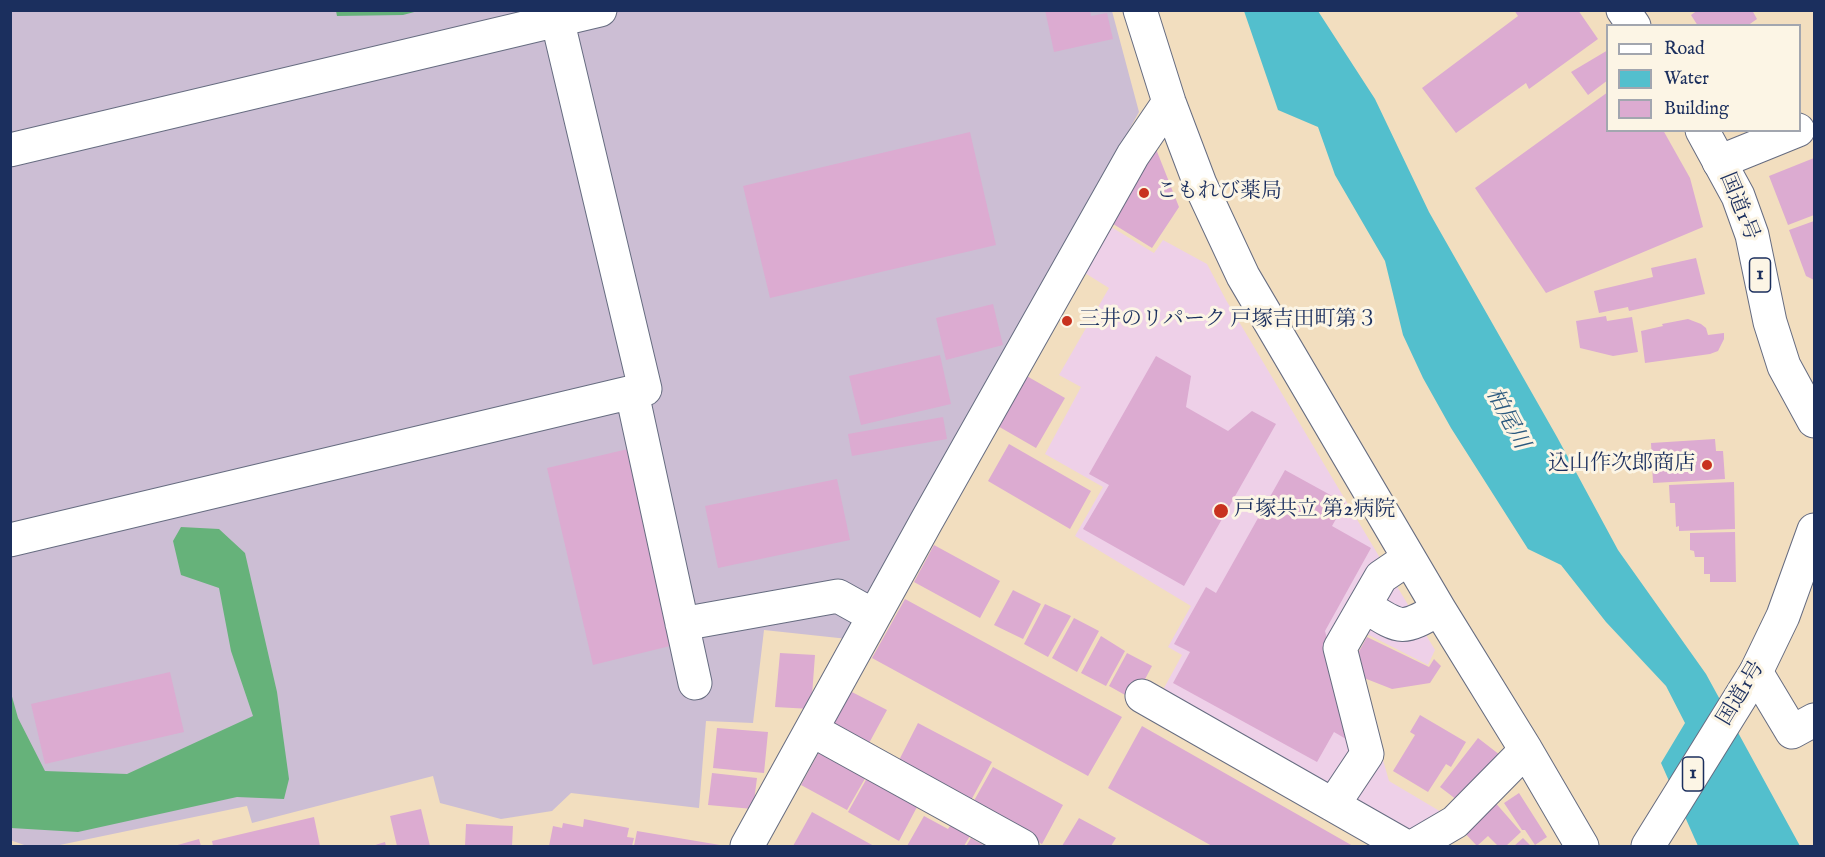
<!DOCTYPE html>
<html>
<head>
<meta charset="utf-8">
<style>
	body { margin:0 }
	#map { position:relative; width:1825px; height:857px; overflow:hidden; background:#f2debf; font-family:"IM FELL English",serif }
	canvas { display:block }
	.frame { position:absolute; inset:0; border:12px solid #1b2f5e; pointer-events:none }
	.legend { position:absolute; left:1606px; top:24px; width:195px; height:108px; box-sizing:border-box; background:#fcf5e5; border:2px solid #a2a6af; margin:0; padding:8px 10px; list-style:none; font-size:18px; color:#1b2f5e }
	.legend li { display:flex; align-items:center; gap:12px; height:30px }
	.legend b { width:30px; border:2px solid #a2a6af }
</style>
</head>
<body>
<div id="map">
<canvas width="1825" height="857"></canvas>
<div class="frame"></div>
<ul class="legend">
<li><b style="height:8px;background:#fff"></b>Road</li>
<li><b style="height:16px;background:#53bfcd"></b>Water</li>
<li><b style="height:16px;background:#dcabd1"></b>Building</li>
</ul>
</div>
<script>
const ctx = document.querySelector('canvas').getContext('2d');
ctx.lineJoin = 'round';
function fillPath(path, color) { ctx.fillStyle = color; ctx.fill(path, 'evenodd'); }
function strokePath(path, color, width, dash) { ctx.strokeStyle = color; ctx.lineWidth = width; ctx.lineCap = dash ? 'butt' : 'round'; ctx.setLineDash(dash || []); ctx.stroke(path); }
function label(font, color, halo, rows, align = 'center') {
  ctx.font = font + ' "IM FELL English","Noto Serif JP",serif'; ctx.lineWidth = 6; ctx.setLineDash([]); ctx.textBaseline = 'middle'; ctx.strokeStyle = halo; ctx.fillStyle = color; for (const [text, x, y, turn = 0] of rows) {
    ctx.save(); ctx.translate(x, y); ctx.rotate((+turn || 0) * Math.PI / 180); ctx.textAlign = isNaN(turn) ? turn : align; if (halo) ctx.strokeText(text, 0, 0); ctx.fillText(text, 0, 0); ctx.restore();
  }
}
const built = new Path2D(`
	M1108,225L1154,253L1163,240L1207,264L1226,300L1435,650L1428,665L1365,633L1353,655L1389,781L1443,813L1417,833H1401L1169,704L1164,688L1182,655L1168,647L1191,606L1075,536L1103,487L1045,454L1081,387L1059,375L1109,288L1080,270Z`);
const industrial = new Path2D(`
	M10,11H1112L1139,112L848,639L764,630L753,723L706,721L699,808L571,793L552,811L501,819L440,803L433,776L252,823L247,806L55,846H27L10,840Z`);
const forest = new Path2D(`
	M336,11V10L418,11L403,15L337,16Z
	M181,527L219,529L245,553L277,692L289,779L284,799L237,797L78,832L11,828V693L18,718L45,771L127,774L253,716L231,651L219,588L181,575L173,541Z`);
const water = new Path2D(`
	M1244,11H1318L1375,99L1429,212L1557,437L1618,550L1706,674L1800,846H1698L1661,763L1685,723L1666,686L1606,622L1561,565L1528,549L1451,428L1423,378L1403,335L1385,261L1335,175L1318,127L1278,110Z`);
const building = new Path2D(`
	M1045,10H1090L1091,16L1107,13L1113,39L1054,52Z
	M1514,10H1578L1598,39L1529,89L1526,83L1456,133L1422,88L1518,16Z
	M1698,10H1752L1757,19L1747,26H1698L1691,15Z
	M1608,50V80L1588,95L1571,72Z
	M1608,92V130H1663L1690,178L1703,227L1546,293L1475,188Z
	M970,132L996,245L770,298L743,186Z
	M1156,149L1179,207L1152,248L1110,222Z
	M1814,158V215L1788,225L1769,176Z
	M1814,221V280L1806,276L1789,230Z
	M1696,258L1705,294L1629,311L1628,307L1599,313L1594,291L1653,277L1651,268Z
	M993,304L1003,345L946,360L936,318Z
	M1606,316L1607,321L1632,317L1638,352L1613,356L1580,348L1576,321Z
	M1688,319L1701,324L1706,328L1708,335L1724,333V339L1718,351L1710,354L1645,363L1641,331L1663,326L1662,324Z
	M940,355L951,404L861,425L849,376Z
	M1156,356L1191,376L1186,407L1228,431L1252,411L1276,424L1184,586L1083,529L1109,485L1089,474Z
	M1025,375L1065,398L1036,448L996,425Z
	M943,417L947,439L852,456L848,434Z
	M1715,439L1716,451H1723L1725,479L1653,483L1651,443Z
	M1009,444L1091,491L1070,529L988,481Z
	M628,449L674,645L593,665L547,468Z
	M1285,470L1345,503L1332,526L1371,548L1325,631L1351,731L1346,739L1334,732L1317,762L1173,683L1190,652L1174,644L1206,587L1216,593Z
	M837,479L850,540L718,568L705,506Z
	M1734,482L1735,529L1679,531V526L1676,527L1675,503H1670L1669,485Z
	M1735,532L1736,582H1710V574H1704V557H1695L1694,551L1690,550V533Z
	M934,545L1000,581L980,618L914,582Z
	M1013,590L1041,604L1023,639L994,625Z
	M905,599L1122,717L1088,776L872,658Z
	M1045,604L1071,616L1048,657L1024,644Z
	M1074,618L1099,631L1077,672L1052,658Z
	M1101,636L1125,651L1106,686L1081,673Z
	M1367,637L1429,667L1434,659L1441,666L1430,683L1392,689L1364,678L1357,655Z
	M780,653L815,655L811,709L775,707Z
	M1127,653L1152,666L1134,700L1109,686Z
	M170,672L184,732L45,764L31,704Z
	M848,690L887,710L868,745L830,726Z
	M1420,715L1466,742L1451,767L1446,764L1428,792L1393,771L1415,735L1410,732Z
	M918,723L992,762L969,804L896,766Z
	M1142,726L1353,846H1212L1108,788Z
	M717,728L768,732L764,773L713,768Z
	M1478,738L1500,755L1461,803L1440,787Z
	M820,750L867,775L847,810L801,785Z
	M993,767L1063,805L1042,844L971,806Z
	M712,773L757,778L753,809L708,805Z
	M867,778L917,807L899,841L848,812Z
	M1519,793L1547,837L1535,845L1525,830H1522L1504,803Z
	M1493,800L1521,832L1506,846H1498L1488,836L1477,846L1461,829Z
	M421,809L430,846H397L390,816Z
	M812,812L874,846H793Z
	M924,816L948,829L952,823L971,834L964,846H907Z
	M314,817L320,846H213L212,841Z
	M1079,818L1116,838L1111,846H1062Z
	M584,819L629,828L627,837L634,838L632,846H549L553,826L562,828L563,823L583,827Z
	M466,824L513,826L512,846H465Z
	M637,831L720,845V846H634Z
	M971,838L985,846H966Z
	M1523,838L1531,846H1514Z
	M199,839L201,846H174Z
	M385,842L386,846H372Z`);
const minor = new Path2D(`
	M1140,10L1169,102L1200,184L1243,276L1439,609L1526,750L1582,846
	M10,150L600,10
	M1719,162L1798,130
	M632,393L695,683
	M10,540L645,389L555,10
	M1365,606C1401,629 1401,631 1439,609
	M682,624L838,596L874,616
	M1756,672L1792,732L1814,720
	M1142,696L1405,846
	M812,730L1022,846
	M1333,805L1367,754L1340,648L1381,577L1409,558
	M747,846L926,522L1133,155L1169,102
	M1414,846L1455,822L1526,750`);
const highway = new Path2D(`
	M1623,10L1634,26
	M1702,130L1738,196L1752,235L1770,322L1784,366L1814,421
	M1648,846L1756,672L1783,616L1814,530`);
const markers = [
	[1144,193,6,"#c8321e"],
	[1067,321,6,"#c8321e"],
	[1707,465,6,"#c8321e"],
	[1221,511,8,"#c8321e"]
];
const shields = [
	[1760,275,21],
	[1693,774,21]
];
const shieldNames = [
	["1",1760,275],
	["1",1693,774]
];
const poiNames = [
	["こもれび薬局",1156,193],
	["三井のリパーク 戸塚吉田町第３",1079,321],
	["込山作次郎商店",1695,465,"right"],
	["戸塚共立 第2病院",1234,511]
];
const streetNames = [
	["国道1号",1738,207,68],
	["国道1号",1742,694,-59]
];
const waterNames = [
	["柏尾川",1506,419,62]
];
fillPath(built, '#eed0e8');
fillPath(industrial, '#ccbed4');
fillPath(forest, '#66b27a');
fillPath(water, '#53bfcd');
fillPath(building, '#dcabd1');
strokePath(minor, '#666c80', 35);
strokePath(highway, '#666c80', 35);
strokePath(minor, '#fff', 33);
strokePath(highway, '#fff', 33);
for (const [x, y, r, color] of markers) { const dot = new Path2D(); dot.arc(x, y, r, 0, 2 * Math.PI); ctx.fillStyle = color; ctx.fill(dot); strokePath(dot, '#fcf5e5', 2); }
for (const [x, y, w] of shields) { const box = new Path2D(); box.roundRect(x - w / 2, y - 17, w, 34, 4.5); ctx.fillStyle = '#fcf5e5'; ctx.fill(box); strokePath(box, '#1b2f5e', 1.5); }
label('bold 20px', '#1b2f5e', null, shieldNames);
label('21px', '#1b2f5e', '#fcf5e5', poiNames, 'left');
label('21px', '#1b2f5e', '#fcf5e5', streetNames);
label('italic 22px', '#2c5a7f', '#fcf5e5', waterNames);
</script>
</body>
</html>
